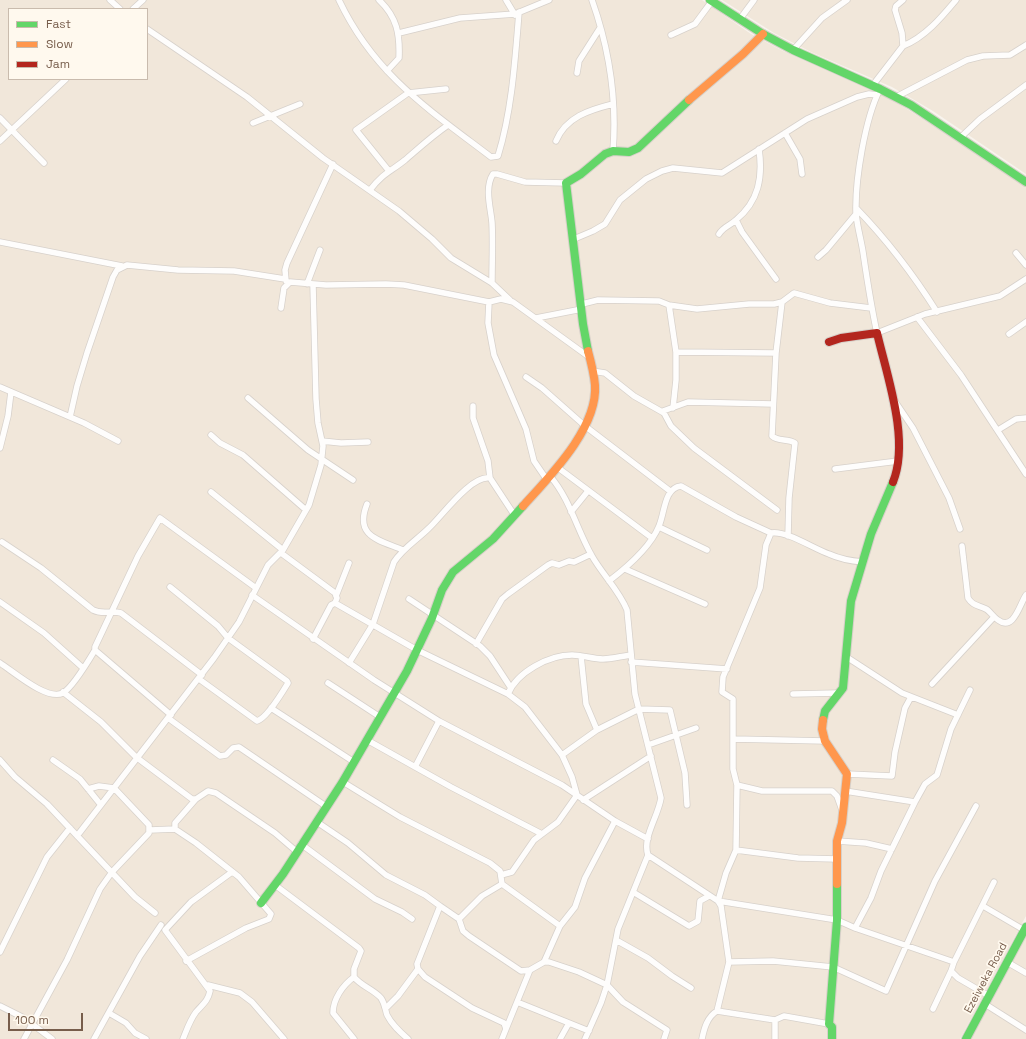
<!DOCTYPE html>
<html>
<head>
<meta charset="utf-8">
<style>
	body { margin:0 }
	#map { position:relative; width:1026px; height:1039px; overflow:hidden; background:#f8f4ed; font-family:"Space Grotesk",sans-serif }
	canvas { display:block }
	.legend { position:absolute; left:8px; top:8px; width:140px; height:72px; box-sizing:border-box; background:#fff9ee; border:1px solid #c9bbad; margin:0; padding:5px 7px; list-style:none; font-size:12px; color:#775d4b }
	.legend li { display:flex; align-items:center; gap:8px; height:20px }
	.legend b { width:20px; border:1px solid #c9bbad }
	.scale { position:absolute; left:8px; top:1013px; width:75px; height:18px; box-sizing:border-box; border:2px solid #775d4b; border-top:0; padding-left:5px; font-size:12px; line-height:14px; white-space:nowrap; color:#775d4b; -webkit-text-stroke:3px #fff9ee; paint-order:stroke }
</style>
</head>
<body>
<div id="map">
<canvas width="1026" height="1039"></canvas>
<ul class="legend">
<li><b style="height:5px;background:#63d668"></b>Fast</li>
<li><b style="height:5px;background:#ff974d"></b>Slow</li>
<li><b style="height:5px;background:#b3261e"></b>Jam</li>
</ul>
<div class="scale">100 m</div>
</div>
<script>
const ctx = document.querySelector('canvas').getContext('2d');
ctx.lineJoin = 'round';
function fillPath(path, color) { ctx.fillStyle = color; ctx.fill(path, 'evenodd'); }
function strokePath(path, color, width, dash) { ctx.strokeStyle = color; ctx.lineWidth = width; ctx.lineCap = dash ? 'butt' : 'round'; ctx.setLineDash(dash || []); ctx.stroke(path); }
function label(font, color, halo, rows, align = 'center') {
  ctx.font = font + ' "Space Grotesk",sans-serif'; ctx.lineWidth = 3.5; ctx.setLineDash([]); ctx.textBaseline = 'middle'; ctx.strokeStyle = halo; ctx.fillStyle = color; for (const [text, x, y, turn = 0] of rows) {
    ctx.save(); ctx.translate(x, y); ctx.rotate((+turn || 0) * Math.PI / 180); ctx.textAlign = isNaN(turn) ? turn : align; if (halo) ctx.strokeText(text, 0, 0); ctx.fillText(text, 0, 0); ctx.restore();
  }
}
const residential = new Path2D(`
	M0,0H702L751,34L783,51L886,97L907,109L988,161L1026,187V916L960,1039H0ZM9,9H147V79H9Z
	M722,0H1026V174L933,111L892,87L811,52L774,33Z
	M1026,934V1039H970Z`);
const street = new Path2D(`
	M110,0L120,9
	M339,0C374,74 428,109 491,157L498,156C512,110 515,61 519,12
	M379,0C397,17 400,34 399,58L387,71
	M506,0L515,15
	M592,0C609,48 617,100 613,151
	M133,9L143,0
	M740,19L754,0
	M147,29L247,97L323,158L399,211L432,239L451,258L492,283L510,300
	M399,33L460,18L515,14L549,0
	M671,35L695,24L712,1
	M903,46C925,37 941,18 956,0
	M793,50L822,18L847,0
	M577,73L579,61L600,28
	M873,85L903,46L902,33L895,10L896,6L903,0
	M880,89C865,119 855,179 856,213C857,226 861,239 863,252C867,279 871,306 877,333L925,314L1000,296L1026,279
	M896,97L967,60L983,56L1010,55L1026,45
	M0,118L44,163
	M253,123L300,104
	M785,133L800,159L802,174
	M961,137L980,119L1026,85
	M0,141L66,79
	M556,141C566,117 589,110 613,104
	M389,171L356,130L408,93L446,89
	M370,190C382,174 390,172 405,160C419,148 432,136 448,125
	M856,208C887,240 913,274 937,312
	M736,220L742,232L776,279
	M719,234C723,227 731,225 736,220C759,201 763,177 759,149
	M574,239L593,231L605,224L620,200L646,179L662,171L673,168L722,173L807,119L857,97L869,94L877,95
	M0,242L122,266
	M1016,253L1026,265
	M818,257L826,250L856,214
	M286,281L285,270L287,263L333,164
	M492,283C492,263 493,243 492,223C491,209 484,188 493,174H497L525,182L566,183
	M307,284L320,250
	M782,302L776,353L772,436C778,442 788,438 795,443L789,498L788,536
	M582,304L598,300L659,301L669,305L697,309L749,304H774L782,302L794,293L830,303L871,308
	M669,305L676,352V380L673,408
	M281,308L284,288L290,282L326,285L386,284L404,285L489,302
	M917,317L961,375L1026,474
	M536,318L582,309
	M1009,334L1026,322
	M676,352L776,353
	M592,371L605,373L634,396L664,413L671,426L694,448L777,510
	M526,377L542,388L585,426L670,491
	M0,387L84,423L118,441
	M248,398L308,450L353,480
	M894,400L913,428L949,498L960,529
	M473,406V418L488,461L490,478
	M663,411L688,402L773,404
	M70,417L77,386L87,353L113,277L117,270L127,265L178,270L234,271L285,279
	M998,430L1016,419L1026,418
	M211,435L220,443L243,455L306,510
	M322,441L341,443L368,442
	M0,448L8,416L11,392
	M557,467L652,538
	M835,469L898,461
	M550,476C570,499 577,530 592,556C602,574 619,590 627,610L635,694L661,798C658,817 642,838 648,855L718,901L721,906L729,962L717,1011
	M547,480L534,461L526,429L494,355L488,323L489,302L501,299L513,302L589,357
	M211,492L283,550
	M367,504C354,537 379,540 403,550
	M571,512L588,491
	M659,527L707,550
	M771,533L766,545L760,588L723,677L722,692L733,699V769L737,785L736,850L726,873L718,901L837,920L855,928L954,962
	M2,542L41,568L93,610C103,615 111,610 121,613L202,675
	M962,546L968,598C973,606 978,605 986,609C990,611 993,617 998,620C1014,632 1020,603 1026,595
	M281,553L335,593L337,598L335,603
	M625,569L705,604
	M609,581C626,568 651,546 659,526C665,512 664,488 681,486L736,517L771,533C786,530 814,549 829,554C840,559 851,561 863,562
	M170,587L218,626L228,638L287,681L288,683C282,693 267,718 257,721L199,679
	M252,595L374,680L439,721L562,785L615,821L648,839
	M336,596L349,563
	M409,599L480,646L490,656L511,688
	M0,602L44,633L83,668
	M313,639L331,605L335,603L417,650L508,694L525,707L562,755L572,777L577,795L558,822L534,840L512,872L501,875
	M476,644L502,599L508,594L548,565L552,563L559,565L569,561L574,562L591,554
	M95,650L171,715
	M581,656L586,704L597,730
	M845,656L902,693L958,715
	M631,662L727,669
	M0,663C14,672 47,701 63,693C73,687 89,660 95,650V647L138,556L160,518L256,588
	M349,663L373,624L394,562C403,548 417,540 429,528C442,516 471,475 490,478L515,516
	M328,683L380,717
	M932,684L994,617
	M63,692L101,722L136,757L192,799H196L208,791L216,793L275,833L296,851
	M508,694C517,672 549,655 572,655C582,655 593,659 603,659C612,659 622,656 631,655
	M793,694L838,693
	M271,708L354,762
	M168,718L220,756L226,755L233,748L239,747L327,807
	M733,739L825,741
	M367,740L451,787L542,834
	M648,745L696,728
	M562,755L597,730L639,709L670,710L685,773L687,805
	M0,760L15,777L47,804L135,897L155,913
	M53,760L80,779L101,805
	M415,767L439,721
	M847,774L892,776L895,752L905,708L911,697
	M343,782L400,817L490,863L500,871L502,884L560,926
	M737,785L762,791H832L837,796L842,810
	M845,791L915,802
	M583,800L651,756
	M317,822L348,843L386,875L425,895L440,906L417,964L418,969L425,977L472,1008L504,1023L506,1029L502,1039
	M175,829V823L196,799
	M150,830L175,829L196,843L239,877L271,914L269,919L246,928L186,961
	M77,836L214,658L239,622L268,565L283,550L309,505L321,465L323,446L318,423L316,399L313,285
	M837,841L866,843L892,849
	M301,844L375,899L402,912L412,919
	M736,850L798,858L837,859
	M275,885L359,948L361,951L354,969V977C361,986 373,989 381,998C385,1004 385,1009 387,1015C392,1025 400,1032 408,1039
	M633,892L689,926L698,921L700,901L709,896
	M440,906L459,919L463,931L469,936L521,971L530,970L544,962H549L579,972L607,985L623,1002L667,1030L664,1039
	M983,906L1024,930
	M459,919L482,896L502,884
	M855,928L871,898L881,871L915,802L925,784L937,775L951,729L970,690
	M616,940L648,958L672,976L691,988
	M0,952L47,857L70,828
	M544,962L560,926L575,907L585,878L615,821
	M729,962L773,961L833,967L886,991L935,881L976,806
	M1007,962L1026,973
	M354,977C343,985 333,999 333,1013L354,1039
	M208,985L240,993L252,1002L284,1039
	M989,996L958,978L951,971L954,962L994,882
	M517,1002L589,1031
	M985,1004L1026,1030
	M0,1006L24,1018L52,1039
	M386,1008L398,996L418,969
	M933,1009L951,971
	M109,1013L126,1023L135,1033L146,1039
	M775,1020L784,1016L829,1024
	M506,1029L530,970
	M24,1039L67,960L100,889L112,872L149,833V825L114,788L99,786L88,789
	M94,1039L140,956L161,925
	M183,1039C187,1029 190,1020 196,1012C203,1004 208,1001 210,991L165,930L191,902L232,872
	M560,1039L569,1023
	M585,1039L601,1003L607,985L618,929L648,855
	M702,1039C704,1029 707,1017 717,1011L775,1020V1039`);
const fast = new Path2D(`
	M710,0L763,34L793,50L880,89L911,105L1026,182
	M588,351L583,324L566,183L581,174L605,154L613,151L629,152L638,148L689,100
	M823,720L825,711L843,688L851,601L871,534L893,482
	M261,903L283,874L342,783L407,671L432,618L442,590L453,572L493,539L523,506
	M832,1039V1027L829,1024L837,920V884
	M966,1039L1026,927`);
const slow = new Path2D(`
	M689,100L743,54L763,34
	M523,506C550,476 598,428 595,385C594,374 591,362 588,351
	M823,720L822,729L825,741L847,774L842,823L837,841V884`);
const jam = new Path2D(`
	M829,342L841,338L877,333C887,376 910,440 893,482`);
const streetNames = [
	["Ezeiweka Road",986,978,-62]
];
fillPath(residential, '#f1e7da');
strokePath(street, '#d7d1cb', 7);
strokePath(fast, '#d7d0c9', 10);
strokePath(slow, '#d7d0c9', 10);
strokePath(jam, '#d7d0c9', 10);
strokePath(street, '#fefdfc', 5.5);
strokePath(fast, '#63d668', 8);
strokePath(slow, '#ff974d', 8);
strokePath(jam, '#b3261e', 8);
label('11px', '#775d4b', '#fff9ee', streetNames);
</script>
</body>
</html>
